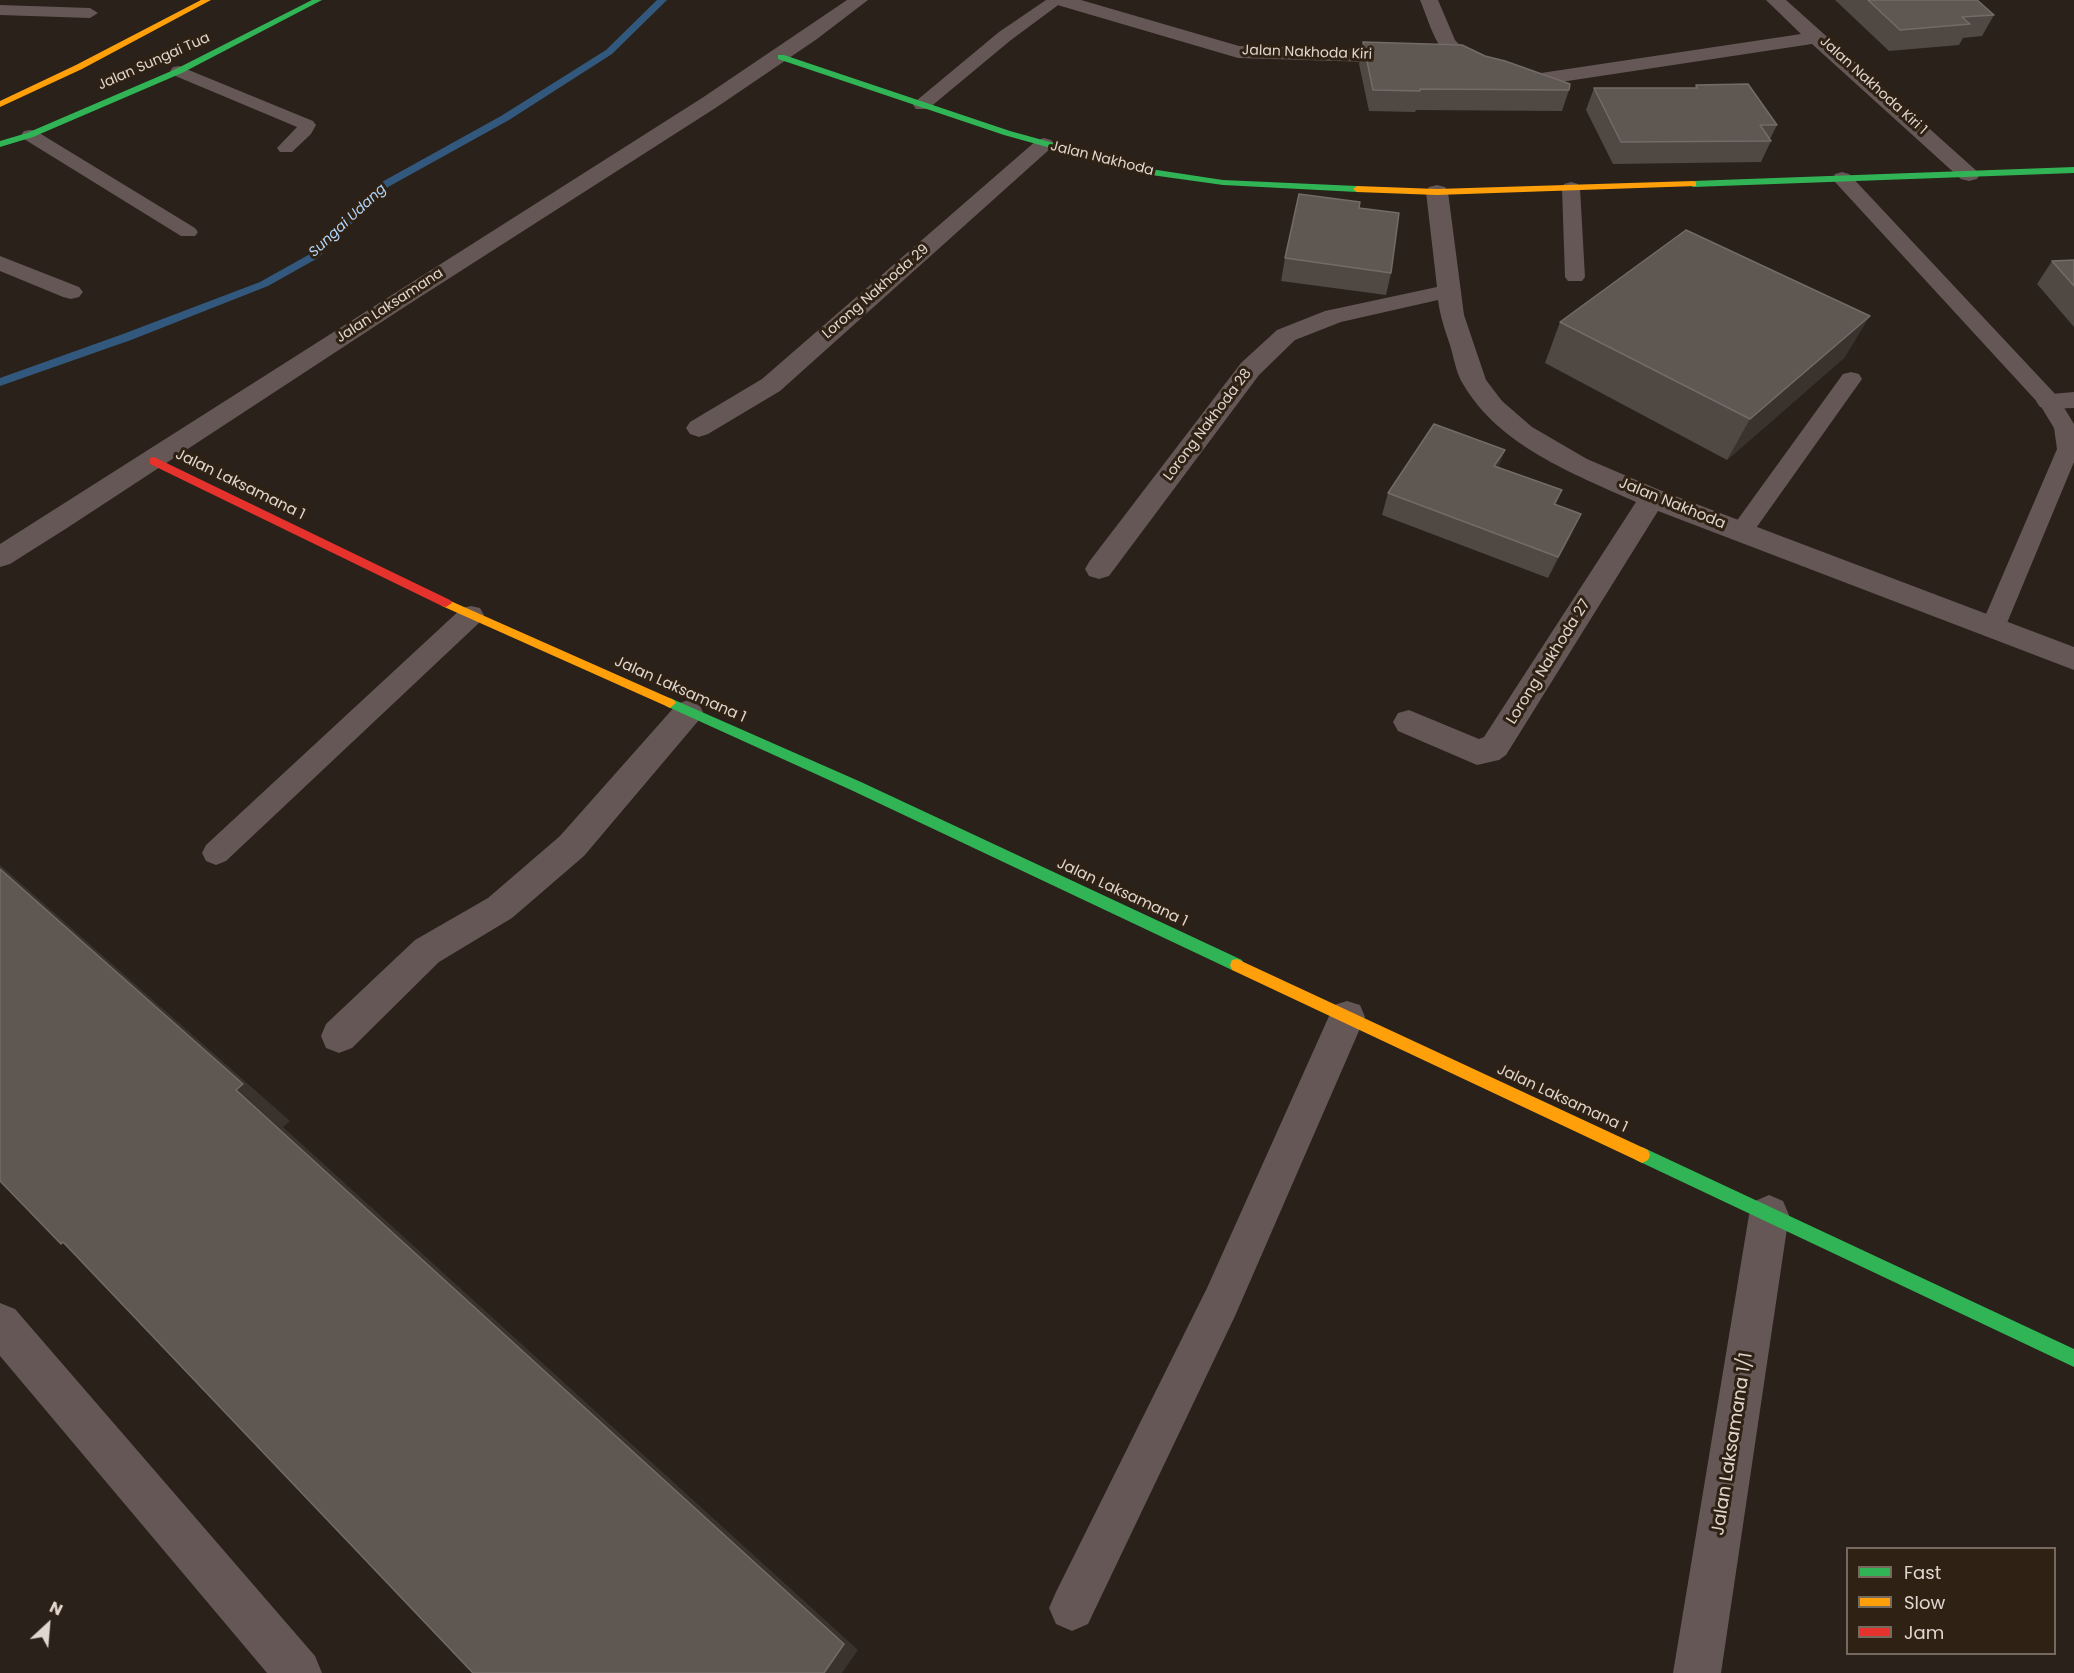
<!DOCTYPE html>
<html>
<head>
<meta charset="utf-8">
<style>
	body { margin:0 }
	#map { position:relative; width:2074px; height:1673px; overflow:hidden; background:#29211a; font-family:Poppins,sans-serif }
	canvas { display:block }
	.legend { position:absolute; left:1846px; top:1547px; width:210px; height:108px; box-sizing:border-box; background:#2f2114; border:2px solid #76695e; margin:0; padding:8px 10px; list-style:none; font-size:18px; color:#e0d6ce }
	.legend li { display:flex; align-items:center; gap:12px; height:30px }
	.legend b { width:30px; border:2px solid #76695e }
	.north { position:absolute; left:18px; top:1595px; width:60px; height:60px; -webkit-text-stroke:4px #2f2114; paint-order:stroke; rotate:26deg; font-size:16px; font-weight:700; line-height:24px; text-align:center; color:#e0d6ce }
	.north::after { content:''; display:block; margin:auto; width:21px; height:27px; background:#e0d6ce; clip-path:polygon(50% 0,100% 100%,50% 72%,0 100%) }
</style>
</head>
<body>
<div id="map">
<canvas width="2074" height="1673"></canvas>
<ul class="legend">
<li><b style="height:8px;background:#30b455"></b>Fast</li>
<li><b style="height:8px;background:#ff9f0a"></b>Slow</li>
<li><b style="height:8px;background:#e5322d"></b>Jam</li>
</ul>
<div class="north">N</div>
</div>
<script>
const ctx = document.querySelector('canvas').getContext('2d');
ctx.lineJoin = 'round';
function fillPath(path, color) { ctx.fillStyle = color; ctx.fill(path, 'evenodd'); }
function strokePath(path, color, width, dash) { ctx.strokeStyle = color; ctx.lineWidth = width; ctx.lineCap = dash ? 'butt' : 'round'; ctx.setLineDash(dash || []); ctx.stroke(path); }
function label(font, color, halo, rows, align = 'center') {
  ctx.font = font + ' Poppins,sans-serif'; ctx.lineWidth = 6; ctx.setLineDash([]); ctx.textBaseline = 'middle'; ctx.strokeStyle = halo; ctx.fillStyle = color; for (const [text, x, y, turn = 0] of rows) {
    ctx.save(); ctx.translate(x, y); ctx.rotate((+turn || 0) * Math.PI / 180); ctx.textAlign = isNaN(turn) ? turn : align; if (halo) ctx.strokeText(text, 0, 0); ctx.fillText(text, 0, 0); ctx.restore();
  }
}
const stream = new Path2D(`
	M657,0H667L612,54L509,120L388,187L318,258L268,286L131,340L0,386V378L123,334L260,282L310,254L380,183L501,116L606,50Z`);
const lane = new Path2D(`
	M1046,0H1065L1011,40L928,109H916L913,105L916,101L999,32Z
	M0,5L90,8L98,13L90,18L0,15Z
	M179,66L313,121L316,125L311,134L292,152H280L277,148L297,127L173,75L170,71L173,67Z
	M30,130L36,131L195,228L198,232L195,236H181L24,139L21,135L24,131Z
	M1842,172L1849,174L2057,396L2074,424V462L2002,635L1993,637L1984,635L1980,628L2057,449L2054,428L2040,405L1835,182L1833,178L1835,174Z
	M1571,182L1578,184L1580,188L1585,277L1582,281H1568L1565,277L1562,188L1564,184Z
	M1851,372L1859,374L1862,379L1749,538L1741,540L1733,538L1729,532L1733,526L1843,374Z
	M471,606L480,608L484,615L480,622L226,861L216,865L206,861L202,853L206,845L462,608Z`);
const street = new Path2D(`
	M847,0H868L817,39L717,107L406,306L67,528L10,564L0,567V544L702,98Z
	M1052,0H1081L1239,46L1413,50L1416,54L1413,58L1371,62L1238,58L1054,4Z
	M1420,0H1438L1455,40L1469,55L1495,67L1541,73L1801,34L1766,0H1786L1980,174L1977,179L1969,181L1961,179L1812,44L1541,85C1503,81 1459,80 1438,43C1430,29 1426,14 1420,0Z
	M1044,138L1051,140L1055,144L1051,148L780,391L708,434L699,437L690,434L686,428L690,422L762,379L1037,140Z
	M1437,185L1445,187L1448,192L1464,315L1486,380L1502,401L1532,427L1587,459L1662,491L2074,647V670L1658,511L1506,755L1499,760L1477,765L1398,731L1393,722L1398,713L1409,710L1479,739L1484,737L1636,502C1574,474 1499,446 1463,384C1456,373 1454,358 1450,345C1445,330 1440,316 1438,300L1341,322L1295,340L1259,375L1109,576L1099,579L1089,576L1085,569L1089,562L1241,363L1277,330L1325,311L1437,287L1426,192L1429,187Z
	M0,256L79,287L83,292L79,297L71,299L63,297L0,271Z
	M2074,392V408L2049,409L2040,407L2036,401L2040,395Z
	M688,700L699,704L703,712L699,720L584,856L512,918L439,962L352,1048L339,1053L326,1048L321,1036L326,1024L415,940L488,898L560,836L677,704Z
	M1347,1001L1360,1005L1365,1017L1235,1316L1088,1624L1072,1631L1056,1624L1049,1608L1056,1592L1207,1288L1334,1005Z
	M1769,1195L1783,1201L1789,1215L1721,1673H1673L1749,1215L1755,1201Z
	M0,1303L15,1309L315,1656L322,1673H267L0,1356Z`);
const fast = new Path2D(`
	M312,0H322L182,73L33,137L0,147V141L27,133L176,69Z
	M778,55H784L1010,131L1144,168L1223,180L1357,186L1361,189L1357,192L1223,185L1144,174L1004,135L778,59Z
	M2074,167V173L1693,187L1689,184L1693,181Z
	M670,698L861,782L1242,960L1244,965L1242,970L1237,971L1232,970L851,790L666,706L664,703L666,700Z
	M1642,1147L2074,1349V1367L1636,1160L1634,1155L1636,1150Z`);
const slow = new Path2D(`
	M201,0H211L82,69L0,107V101L76,65Z
	M1693,181L1696,182V186L1437,195L1357,192L1353,189L1357,186L1437,189Z
	M446,599L674,700L676,703L670,708L666,706L442,606L440,603Z
	M1237,959L1648,1150L1650,1155L1648,1160L1642,1163L1636,1160L1232,970L1230,965L1232,960Z`);
const jam = new Path2D(`
	M154,457L450,600L452,603L446,607L442,606L150,464V458Z`);
const wall = new Path2D(`
	M1835,0H1977L1994,15L1982,36L1963,38L1959,45L1889,51Z
	M1363,42L1485,56L1569,90L1562,111L1416,110L1415,112L1369,111L1359,64Z
	M1696,85L1777,125L1770,139L1771,141L1761,162L1613,164L1586,110L1594,88H1695Z
	M1359,208L1391,273L1386,295L1281,281L1285,258Z
	M2074,260V327L2037,284L2052,261Z
	M1560,322L1845,357L1727,460L1545,363Z
	M1505,450L1498,467L1562,490L1556,504L1571,535L1548,578L1382,515L1388,493Z`);
const shadedWall = new Path2D(`
	M1870,316L1845,357L1727,460L1750,419Z
	M1505,450L1497,471L1494,466Z
	M1581,514L1571,535L1548,578L1558,557Z
	M0,865L290,1121L283,1127L858,1650L842,1673H824L236,1090L0,869Z`);
const building = new Path2D(`
	M1868,0H1977L1994,15L1962,17L1970,24L1900,30Z
	M1363,42L1462,45L1485,56L1505,61L1570,84L1569,90L1420,89V91L1373,90Z
	M1748,84L1777,125H1760L1771,141L1621,142L1594,88H1697L1696,85Z
	M1299,194L1360,202L1359,208L1399,213L1391,273L1285,258Z
	M1686,230L1870,316L1750,419L1560,322Z
	M2074,260V286L2052,261Z
	M1434,424L1505,450L1494,466L1562,490L1554,504L1581,514L1558,557L1388,493Z
	M0,869L243,1084L236,1090L844,1644L824,1673H473L63,1242L61,1244L0,1181Z`);
const farStreetnames = [
	["Jalan Nakhoda Kiri",1307,53,2],
	["Jalan Sungai Tua",154,62,-24],
	["Jalan Nakhoda Kiri 1",1873,86,42],
	["Jalan Nakhoda",1102,159,14],
	["Lorong Nakhoda 29",876,292,-41],
	["Jalan Laksamana",390,306,-33],
	["Lorong Nakhoda 28",1208,425,-53]
];
const farWaternames = [
	["Sungai Udang",348,221,-43]
];
const streetNames = [
	["Jalan Laksamana 1",240,485,26],
	["Jalan Nakhoda",1672,504,22],
	["Lorong Nakhoda 27",1549,662,-58],
	["Jalan Laksamana 1",680,690,24],
	["Jalan Laksamana 1",1122,893,25],
	["Jalan Laksamana 1",1562,1099,25]
];
const nearStreetnames = [
	["Jalan Laksamana 1/1",1733,1444,-81]
];
fillPath(stream, '#32597d');
fillPath(lane, '#655755');
fillPath(street, '#655755');
fillPath(fast, '#30b455');
fillPath(slow, '#ff9f0a');
fillPath(jam, '#e5322d');
fillPath(wall, '#4f4843');
fillPath(shadedWall, '#39322d');
fillPath(building, '#5f5752');
strokePath(building, '#736b66', 1.5);
label('14px', '#e0d6ce', '#2f2114', farStreetnames);
label('italic 14px', '#b0d7fd', '#2f2114', farWaternames);
label('15px', '#e0d6ce', '#2f2114', streetNames);
label('18px', '#e0d6ce', '#2f2114', nearStreetnames);
</script>
</body>
</html>
